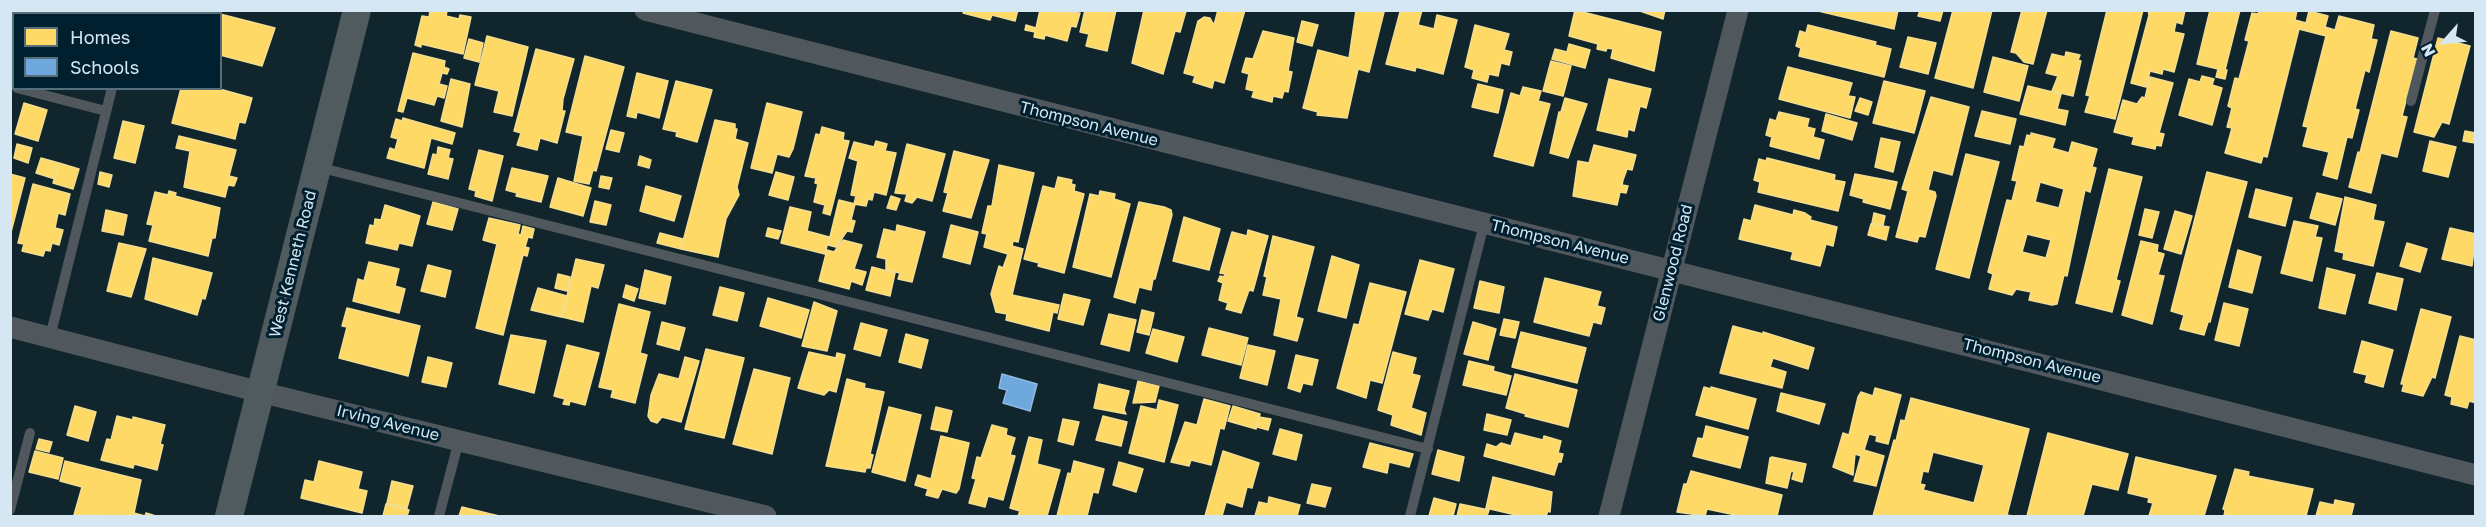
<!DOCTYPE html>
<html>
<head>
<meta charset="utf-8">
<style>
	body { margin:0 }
	#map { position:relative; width:2486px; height:527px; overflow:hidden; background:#11252d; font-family:"Golos Text",sans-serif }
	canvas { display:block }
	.frame { position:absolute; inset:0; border:12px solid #d4e7f2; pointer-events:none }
	.legend { position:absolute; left:12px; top:12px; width:210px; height:78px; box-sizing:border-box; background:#001f2f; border:2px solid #556f7d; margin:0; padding:8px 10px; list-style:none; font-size:18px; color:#d4e7f2 }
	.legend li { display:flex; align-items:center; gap:12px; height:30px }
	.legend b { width:30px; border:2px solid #556f7d }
	.north { position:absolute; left:2414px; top:12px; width:60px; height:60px; -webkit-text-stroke:4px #001f2f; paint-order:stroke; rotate:243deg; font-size:16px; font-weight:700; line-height:24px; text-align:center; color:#d4e7f2 }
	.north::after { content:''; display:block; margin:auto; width:21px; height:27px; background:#d4e7f2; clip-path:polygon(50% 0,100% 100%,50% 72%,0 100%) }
</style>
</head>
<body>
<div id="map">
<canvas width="2486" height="527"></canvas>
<div class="frame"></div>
<ul class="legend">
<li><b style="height:16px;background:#ffd966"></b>Homes</li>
<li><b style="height:16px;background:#6fa8dc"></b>Schools</li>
</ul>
<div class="north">N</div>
</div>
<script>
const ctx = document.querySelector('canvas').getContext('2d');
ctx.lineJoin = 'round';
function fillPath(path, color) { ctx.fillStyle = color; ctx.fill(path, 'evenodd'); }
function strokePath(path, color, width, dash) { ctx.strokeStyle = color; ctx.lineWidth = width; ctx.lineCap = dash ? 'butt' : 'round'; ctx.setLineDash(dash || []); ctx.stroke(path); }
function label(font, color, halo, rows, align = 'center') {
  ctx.font = font + ' "Golos Text",sans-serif'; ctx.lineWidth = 6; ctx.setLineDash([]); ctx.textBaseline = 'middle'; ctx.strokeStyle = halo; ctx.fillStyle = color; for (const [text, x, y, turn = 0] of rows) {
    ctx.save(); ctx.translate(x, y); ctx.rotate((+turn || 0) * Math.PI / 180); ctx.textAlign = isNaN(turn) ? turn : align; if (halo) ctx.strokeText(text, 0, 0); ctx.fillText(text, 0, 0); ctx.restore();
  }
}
const homes = new Path2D(`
	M430,10L447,11L446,16L459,19L460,15L471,17L463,54L421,44V47L415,45L422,16L429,17Z
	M964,10H1018L1015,21L992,15L990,20L963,13Z
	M1040,10L1080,13L1076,27L1071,26L1067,41L1045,35L1044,39L1034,37L1035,32L1025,30L1026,25L1036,28Z
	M1085,10H1116L1107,51L1086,46L1089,34L1080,32Z
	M1144,10L1186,11L1180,32L1175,31L1163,74L1132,63Z
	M1218,10H1245L1224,83L1214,80L1212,88L1193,82L1195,76L1184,73L1198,21L1204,17L1210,18L1214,25Z
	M1356,10L1384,12L1369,72L1358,69L1347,118L1317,115L1318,112L1303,108L1318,50L1349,58Z
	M1422,10L1418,25L1434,29L1437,15L1457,20L1443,74L1416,67L1415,71L1386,64L1400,12L1398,10Z
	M1575,10L1661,32L1654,71L1611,58L1613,49L1607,48L1606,51L1597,49L1598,44L1569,36Z
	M1665,10L1663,19L1637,10Z
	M1814,10H1898L1894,29Z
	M1920,10H1943L1940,21L1918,16Z
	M1953,10H1992L1973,88L1935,78Z
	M2022,10H2047L2033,64L2024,62L2016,53L2011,52Z
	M2107,10H2143L2115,119L2085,112L2090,96L2086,95Z
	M2148,10H2185L2182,24L2176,22L2174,32L2184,34L2174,72L2163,69L2162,74L2150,71L2146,87L2131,83L2149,15Z
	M2210,10H2240L2225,70H2227L2225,79L2216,77L2218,69L2197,64Z
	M2259,10H2297L2295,20L2306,23L2309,11L2328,16L2325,27L2335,30L2339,16L2374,25L2371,39L2377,40L2369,72L2365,70L2355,109L2359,110L2352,138L2347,137L2337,179L2323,175L2329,152L2303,146L2308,127L2303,126L2326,36L2299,29L2267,157L2263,156L2261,163L2225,153L2232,128L2227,127L2232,108L2228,106L2235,78L2239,79L2249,41L2245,40L2252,13L2258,14Z
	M220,14L275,28L262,66L220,55Z
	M1302,21L1318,25L1312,46L1297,42Z
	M1475,25L1509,34L1504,50L1512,52L1509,65L1501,63L1498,76L1489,74L1487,82L1472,78L1474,70L1465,67Z
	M1808,25L1876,42L1875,45L1891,49L1884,77L1799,56L1801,48L1796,46L1800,31L1806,33Z
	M1263,31L1294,38L1288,71L1292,72L1288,92L1284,91L1282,98L1273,96L1272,102L1252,97L1254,91L1246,89L1249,74L1242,72L1246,58L1253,59Z
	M2391,31L2418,38L2413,58L2417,59L2402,116L2407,117L2397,157L2381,153L2371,193L2349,187L2358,152L2360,153Z
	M487,36L528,47L512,116L494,112L499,91L475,85Z
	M1908,37L1936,43L1928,74L1900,67Z
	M2438,38L2470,46L2449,124L2442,122L2434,137L2414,132Z
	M469,39L483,43L479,62L464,58Z
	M1569,44L1590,50L1585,68L1552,59L1555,49L1567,52Z
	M536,49L574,59L563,99L562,111H565L557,143L540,138L537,150L517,145L521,133L514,131Z
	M2066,52L2080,55L2078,60L2081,61L2073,96L2052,91L2058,76L2046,73L2052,54L2065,57Z
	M413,53L445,61L444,67L449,69L447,74L442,73L439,84L447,86L444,98L437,96L434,105L407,98L403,112L398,111Z
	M585,56L624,67L596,171L593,170L589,184L574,181L583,136L566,132Z
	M1993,57L2028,66L2019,101L1984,92Z
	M1551,61L1571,66L1563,96L1543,91Z
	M1788,67L1852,83L1848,96L1855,97L1850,118L1779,99Z
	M637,73L668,81L659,118L637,112L636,118L627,116Z
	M2202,76L2214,79L2212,85L2222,88L2212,125L2179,115L2189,79L2200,82Z
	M2150,77L2173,83L2159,133L2164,134L2161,146L2156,145L2155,149L2132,144L2134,137L2114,132L2123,100L2137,104L2142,97L2145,98Z
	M451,79L470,84L462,127L441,121Z
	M1609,79L1651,89L1646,108L1640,106L1634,131L1628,129L1627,137L1597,130Z
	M676,81L712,90L697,142L676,136L677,132L663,129Z
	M1884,81L1925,91L1914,133L1873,123Z
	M1478,84L1503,90L1498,113L1472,107Z
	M2028,86L2061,94L2057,109L2068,111L2065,125L2020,114Z
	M1523,87L1541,91L1538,101L1550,104L1533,166L1494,156L1511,93L1520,96Z
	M181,88H216L252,98L245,123L239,122L235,139L172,123Z
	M1931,97L1969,107L1952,175L1933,170L1928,190L1935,192L1936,196L1925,237L1919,236L1917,242L1896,237L1908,191L1902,189Z
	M1565,98L1587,104L1568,158L1550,153L1559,112H1561Z
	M1860,98L1872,102L1868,115L1855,111Z
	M24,103L47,110L38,141L15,134Z
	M767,103L802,112L793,149L789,157L777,154L772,173L751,168Z
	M1982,111L2016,119L2010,144L1975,136Z
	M1779,112L1809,119L1807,127L1815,129L1813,137L1824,140L1819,159L1770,146L1772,137L1766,135L1770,119L1776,121Z
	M1826,114L1857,123L1852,140L1822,131Z
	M403,118L455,133L452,144L431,138L424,168L387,158L390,148L395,150L398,139L391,137L396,119L402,121Z
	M715,120L735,124V129H737L735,139L748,143L737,187L739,195L726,219L718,257L681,249Z
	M123,121L144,126L135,163L114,158Z
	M822,127L844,133L843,140L849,141L830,215L823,213L825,205L814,202L818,184L815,183L816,178L805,176L816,134L820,135Z
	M611,130L624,133L619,152L606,149Z
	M2465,131L2476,133L2475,143L2463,141Z
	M2031,133L2055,139L2052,148L2069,153L2072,142L2097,149L2092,167L2096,168L2090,192L2085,190L2067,276L2064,275L2057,304L2052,305L2029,300L2031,292L2016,289L2012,295L1989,289L1993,274L1988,272L2007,200L2012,201L2017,181L2012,180L2020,146L2024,147L2027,135L2031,136ZM2040,182L2064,189L2059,208L2035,202ZM2027,234L2051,240L2046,258L2022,252Z
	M179,136L236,150L229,176L237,178L234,186L228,185L225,197L184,187L190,151L176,148Z
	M1881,138L1900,142L1893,172L1875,167Z
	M876,141L887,144L885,151L896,153L886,195L874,192L872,200L868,199L866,206L854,204L856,196L851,195L858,161L849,158L854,142L874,147Z
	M2430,141L2456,147L2448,177L2423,171Z
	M17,144L32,148L28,163L14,158Z
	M907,144L945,154L932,201L917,197L912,203L905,201L907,194L895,193Z
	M1594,145L1636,155L1632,170L1627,169L1623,180L1622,185L1628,186L1626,193L1620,192L1617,205L1573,196L1578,161L1589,163Z
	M438,147L450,150L448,158L453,159L448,179L428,174L433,154L437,155Z
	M479,150L503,156L492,201L475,196L476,191L469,189Z
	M954,151L989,160L971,218L943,211L948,193L944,192Z
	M1966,154L1999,162L1969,278L1936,269Z
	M640,156L651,160L649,168L638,165Z
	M41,158L59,163L55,179L36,173Z
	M1767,158L1835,175L1834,180L1845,182L1838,211L1758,192L1760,182L1754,180L1759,159L1766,161Z
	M59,163L79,169L73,189L53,183Z
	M999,165L1034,173L1018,242L1013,241L1012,246L1023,249L1012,295L1059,305L1057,313L1053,312L1049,331L1006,320L1007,314L996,312L991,294L999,266L1003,268L1008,254L984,247L987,234L982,233L988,206H992Z
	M512,168L548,176L541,202L516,196L517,193L506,190Z
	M2109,169L2142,177L2116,280L2120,281L2112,312L2076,303Z
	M100,172L112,175L109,187L98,184Z
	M776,172L794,177L788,200L769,195Z
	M2207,172L2247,182L2210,322H2208L2204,335L2180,329L2184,315L2171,311Z
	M10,174L25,178L10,236Z
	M1855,174L1897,182L1890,209L1863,202L1864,199L1850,195Z
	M601,176L612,178L609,189L599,187Z
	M1058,177L1072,180L1071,184L1075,185L1074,191L1084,194L1064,273L1038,266L1039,263L1024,259L1043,186L1055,189Z
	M558,178L591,188L583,216L550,207Z
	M33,184L70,194L65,215L58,213L55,228L63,230L59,245L52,243L50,251L45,250L43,256L22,251L24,244L18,243Z
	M646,186L681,196L674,221L640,211Z
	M2256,189L2292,198L2285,226L2249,217Z
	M169,191L176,193L175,196L220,208L215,238H212L208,256L149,241L153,225L147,224L155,192L168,195Z
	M1100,191L1115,194L1114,199L1130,204L1111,277L1073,267L1090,194L1099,196Z
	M2317,193L2342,199L2335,225L2310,218Z
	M891,196L900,199L896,210L887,208Z
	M2345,197L2376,205L2373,220L2384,222L2373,266L2343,259L2344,253L2335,251Z
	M839,200L855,204L851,220L855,221L852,232L847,231L836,247L828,245Z
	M595,201L611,205L606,225L590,222Z
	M433,202L458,209L452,230L427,224Z
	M1139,202L1164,207L1171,210L1172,215L1155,279H1153L1151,290L1139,287L1135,303L1114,297Z
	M385,205L420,216L412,246L399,243L397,250L366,243L370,225L374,226L375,219L381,220Z
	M1755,205L1793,215L1794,210L1805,213L1811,217L1810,220L1837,227L1833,246L1826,244L1820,266L1791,259L1793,252L1739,239L1744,219L1751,221Z
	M790,207L811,212L807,231L829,237L825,254L781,243Z
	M2145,209L2159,212L2152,238L2139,235Z
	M106,210L127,215L123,235L102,231Z
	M2175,211L2192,216L2181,254L2164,249Z
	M1874,213L1885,216L1883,225L1872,223Z
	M1184,217L1220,229L1209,270L1173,261Z
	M489,218L520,225L518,234L521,235L523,226L534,229L532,238L528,237L525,247L529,248L527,256L523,255L503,335L476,328L497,244L483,240Z
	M2294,221L2318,226L2315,237L2322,238L2312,281L2281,273Z
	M1871,224L1889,227L1886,240L1868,235Z
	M897,225L925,232L912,282L898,279L900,273L886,270V259L877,257L884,229L896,232Z
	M951,225L978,232L970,264L943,257Z
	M768,228L781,231L778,239L766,236Z
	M2450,228L2476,234L2472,266L2442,259Z
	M1248,230L1268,236L1253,291L1249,290L1241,313L1226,309L1228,303L1219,300L1223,283L1218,281L1220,276L1224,277L1225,274L1220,273L1232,232L1247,236Z
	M660,233L683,239L681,249L657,243Z
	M1273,236L1314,247L1296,317L1303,319L1297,341L1274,335L1281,299L1263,295L1267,277L1264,276Z
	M843,240L862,245L854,269L866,272L862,285L851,281L849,289L819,281L827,250L834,252Z
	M2141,241L2158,245L2157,252L2164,254L2158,275L2164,276L2152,324L2122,315Z
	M119,243L146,249L131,297L107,291Z
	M2407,243L2427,249L2420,272L2400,266Z
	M2238,250L2261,257L2252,293L2229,287Z
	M1332,256L1359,265L1346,318L1318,311Z
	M153,258L212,273L205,299L202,298L197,315L145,299Z
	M576,259L604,265L598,288L591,286L583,322L562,317Z
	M1420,260L1454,269L1443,312L1432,309L1428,320L1405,314Z
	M369,262L399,269L395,286L405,289L399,313L353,301L358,279L364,281Z
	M428,265L451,271L445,297L421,291Z
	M872,267L895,273L890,296L866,290Z
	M2327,268L2355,275L2345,314L2319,308Z
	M645,270L671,277L665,304L639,298Z
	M2377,273L2403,279L2396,310L2369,303Z
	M558,274L570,277L567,291L555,288Z
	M1545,278L1601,292L1597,306L1605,308L1601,324L1593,322L1589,336L1534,322Z
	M1480,281L1504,287L1499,313L1474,308Z
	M1370,283L1406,292L1382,383L1370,380L1366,398L1337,388L1354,324L1359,325Z
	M626,285L638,289L634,301L623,297Z
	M720,287L744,293L737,321L713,315Z
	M538,288L567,296L561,317L531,310Z
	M1064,294L1090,300L1083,325L1058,319Z
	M768,298L809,310L801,338L760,326Z
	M814,302L837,311L827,351L802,346Z
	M2224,303L2248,309L2239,346L2215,340Z
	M619,304L650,312L640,353L647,355L635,403L611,397L613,390L599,387Z
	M347,308L420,326L408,376L339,358L347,327L342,326Z
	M2421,309L2451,317L2435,378L2432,377L2423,396L2402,391L2404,384H2401Z
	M1142,310L1154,313L1149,335L1137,332Z
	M1109,314L1136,320L1129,351L1101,344Z
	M1504,319L1519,322L1515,338L1500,335Z
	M662,322L685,328L679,350L657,344Z
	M1473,322L1496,329L1488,360L1464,354Z
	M861,323L887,330L880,356L854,349Z
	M1733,326L1763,334V332L1814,348L1808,369L1773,358L1770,367L1786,372L1782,388L1720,373Z
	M1209,328L1248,338L1241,365L1202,355Z
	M1153,329L1184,337L1177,362L1146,353Z
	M1521,332L1586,348L1577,383L1512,367Z
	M906,334L928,340L921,368L899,362Z
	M511,335L546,341L534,393L499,384Z
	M2460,336L2476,340V403L2469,401L2467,408L2451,404L2452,397L2445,395Z
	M2362,341L2393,350L2383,387L2365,382L2367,375L2354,372Z
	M567,345L599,353L585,405L570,401L569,405L563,404L565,399L554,396Z
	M1248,345L1275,351L1267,385L1240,378Z
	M706,349L744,358L724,438L685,429Z
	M809,352L836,358L837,353L845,355L836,392L829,390L824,395L798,388Z
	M1393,352L1416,358L1412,374L1420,376L1411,408L1426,413L1421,435L1391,425L1393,415L1378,410Z
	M1296,355L1318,360L1312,385L1303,383L1300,392L1288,388Z
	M428,357L452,363L446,387L422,382Z
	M685,357L699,361L681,422L662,417L657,423L651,421L648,416L651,395L659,374L679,379Z
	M1469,361L1494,367L1493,371L1511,376L1506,395L1463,385Z
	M754,369L790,378L772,454L733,444Z
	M1515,374L1577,390L1568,427L1525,416L1526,414L1506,408Z
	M847,379L865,384L864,388L884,392L870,454L873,455L870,468H866L865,472L826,466Z
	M1138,381L1159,386L1155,402L1133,403Z
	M1099,384L1129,391L1124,410L1126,414L1094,408Z
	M1704,387L1711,389V387L1756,399L1748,429L1696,415Z
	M1875,388L1901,395L1888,444L1876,441L1877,436L1869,434L1864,450L1884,456L1876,486L1854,481L1861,456L1855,454L1853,475L1833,467L1843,433L1849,435L1858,397L1861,392L1873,396Z
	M1781,393L1825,404L1819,424L1777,411Z
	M1911,398L2029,429L2007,515L2013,516H1873L1894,440L1896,441L1901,420L1905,421ZM1933,452L1984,465L1974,503L1923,490L1925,485L1920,484L1923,471L1928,472Z
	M1204,399L1230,406L1224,429L1220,428L1211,465L1191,460L1189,466L1171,462L1185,422L1197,425Z
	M1159,400L1178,405L1164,462L1129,453L1141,406L1157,410Z
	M75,406L96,412L88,441L67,435Z
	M1233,406L1260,414L1256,429L1228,421Z
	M889,407L921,415L905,481L872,472Z
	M936,407L952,411L947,432L931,429Z
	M1487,414L1511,420L1507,435L1484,430Z
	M117,416L133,420V417L165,425L160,444L163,445L157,470L134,464L133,468L101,460L107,439L111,440Z
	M1103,416L1127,422L1121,446L1096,440Z
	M1259,417L1271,419L1268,430L1257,427Z
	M1063,419L1079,422L1073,445L1058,441Z
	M992,425L1007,429L1006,435L1015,438L1010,455L1015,456L1003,500L988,496L985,507L969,503L976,479L972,478L977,457L981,458Z
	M1706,426L1748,437L1740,468L1693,456L1698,438L1703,439Z
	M1280,429L1302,435L1296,460L1273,454Z
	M1515,433L1543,440L1544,436L1561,441L1558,453L1563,454L1561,462H1558L1554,475L1484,456L1487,444L1496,447L1501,443L1511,446Z
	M2048,433L2128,454L2118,490L2092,484L2083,516H2027Z
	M941,436L969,443L959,489L956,493L942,489L938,498L926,495L928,489L915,485L918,475L931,479Z
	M1029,437L1042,440L1037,464L1060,470L1047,516H1018L1020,511L1010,508Z
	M39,439L52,442L49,452L36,449Z
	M1370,443L1413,454L1409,467L1389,462L1387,473L1363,467Z
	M1438,450L1464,457L1459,481L1432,474Z
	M35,451L63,458L58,479L29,472Z
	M1223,451L1259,463L1252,488L1247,487L1242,507L1226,502L1222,516H1205Z
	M1772,457L1806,464L1802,482L1792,479L1794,472L1791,471L1787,488L1766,483L1770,458Z
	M2136,457L2216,476L2204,516H2149L2153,503L2148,502L2149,498L2128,493Z
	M65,461L141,480L134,513L145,516L146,513L156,516L74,515L82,487L60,481Z
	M319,461L362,472L358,489L367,491L362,513L301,498L305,480L314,482Z
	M1074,461L1104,469L1098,493L1093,492L1087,516H1057L1068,473L1071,474Z
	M1119,462L1143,469L1136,492L1113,485Z
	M2235,469L2249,472L2248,476L2313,489L2306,516H2224L2225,510L2223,509Z
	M1691,471L1782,495L1777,516H1740L1707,509L1705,516L1677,512L1684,484H1687Z
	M1493,477L1552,492L1550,512L1548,511L1546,516H1520L1486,508Z
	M392,481L413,486L407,508L387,503Z
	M1312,484L1331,488L1325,507L1307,503Z
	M1269,497L1300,505L1297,516H1255L1259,502L1268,504Z
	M1434,498L1456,504L1453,516H1429Z
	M2335,500L2354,504L2351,516H2316L2320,502L2334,505Z
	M386,504L409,510L407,516H383Z
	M1460,504L1489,510L1487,516H1457Z
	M462,507L499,516H459Z`);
const schools = new Path2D(`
	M1002,374L1037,384L1030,411L1003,403L1007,390L999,388Z`);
const lane = new Path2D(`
	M130,14L131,10
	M17,88L106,111
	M2411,101L2435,10
	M318,167L1428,449
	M50,337L112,88
	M10,510L30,433
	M439,516L459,440
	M1410,516L1484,224`);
const street = new Path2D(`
	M645,10L2476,475
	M10,327L260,392L766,516
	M1609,516L1738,10`);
const secondary = new Path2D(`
	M229,516L357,10`);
const streetNames = [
	["Thompson Avenue",1089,124,14],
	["Thompson Avenue",1560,242,14],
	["Glenwood Road",1673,263,-76],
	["West Kenneth Road",293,264,-76],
	["Thompson Avenue",2032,361,14],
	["Irving Avenue",388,423,14]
];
fillPath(homes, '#ffd966');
strokePath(homes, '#f2dd90', 1.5);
fillPath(schools, '#6fa8dc');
strokePath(schools, '#8dbbe3', 1.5);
strokePath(lane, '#51585d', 10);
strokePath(street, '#51585d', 21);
strokePath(secondary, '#505b5f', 28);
label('16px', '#d4e7f2', '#001f2f', streetNames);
</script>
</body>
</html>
